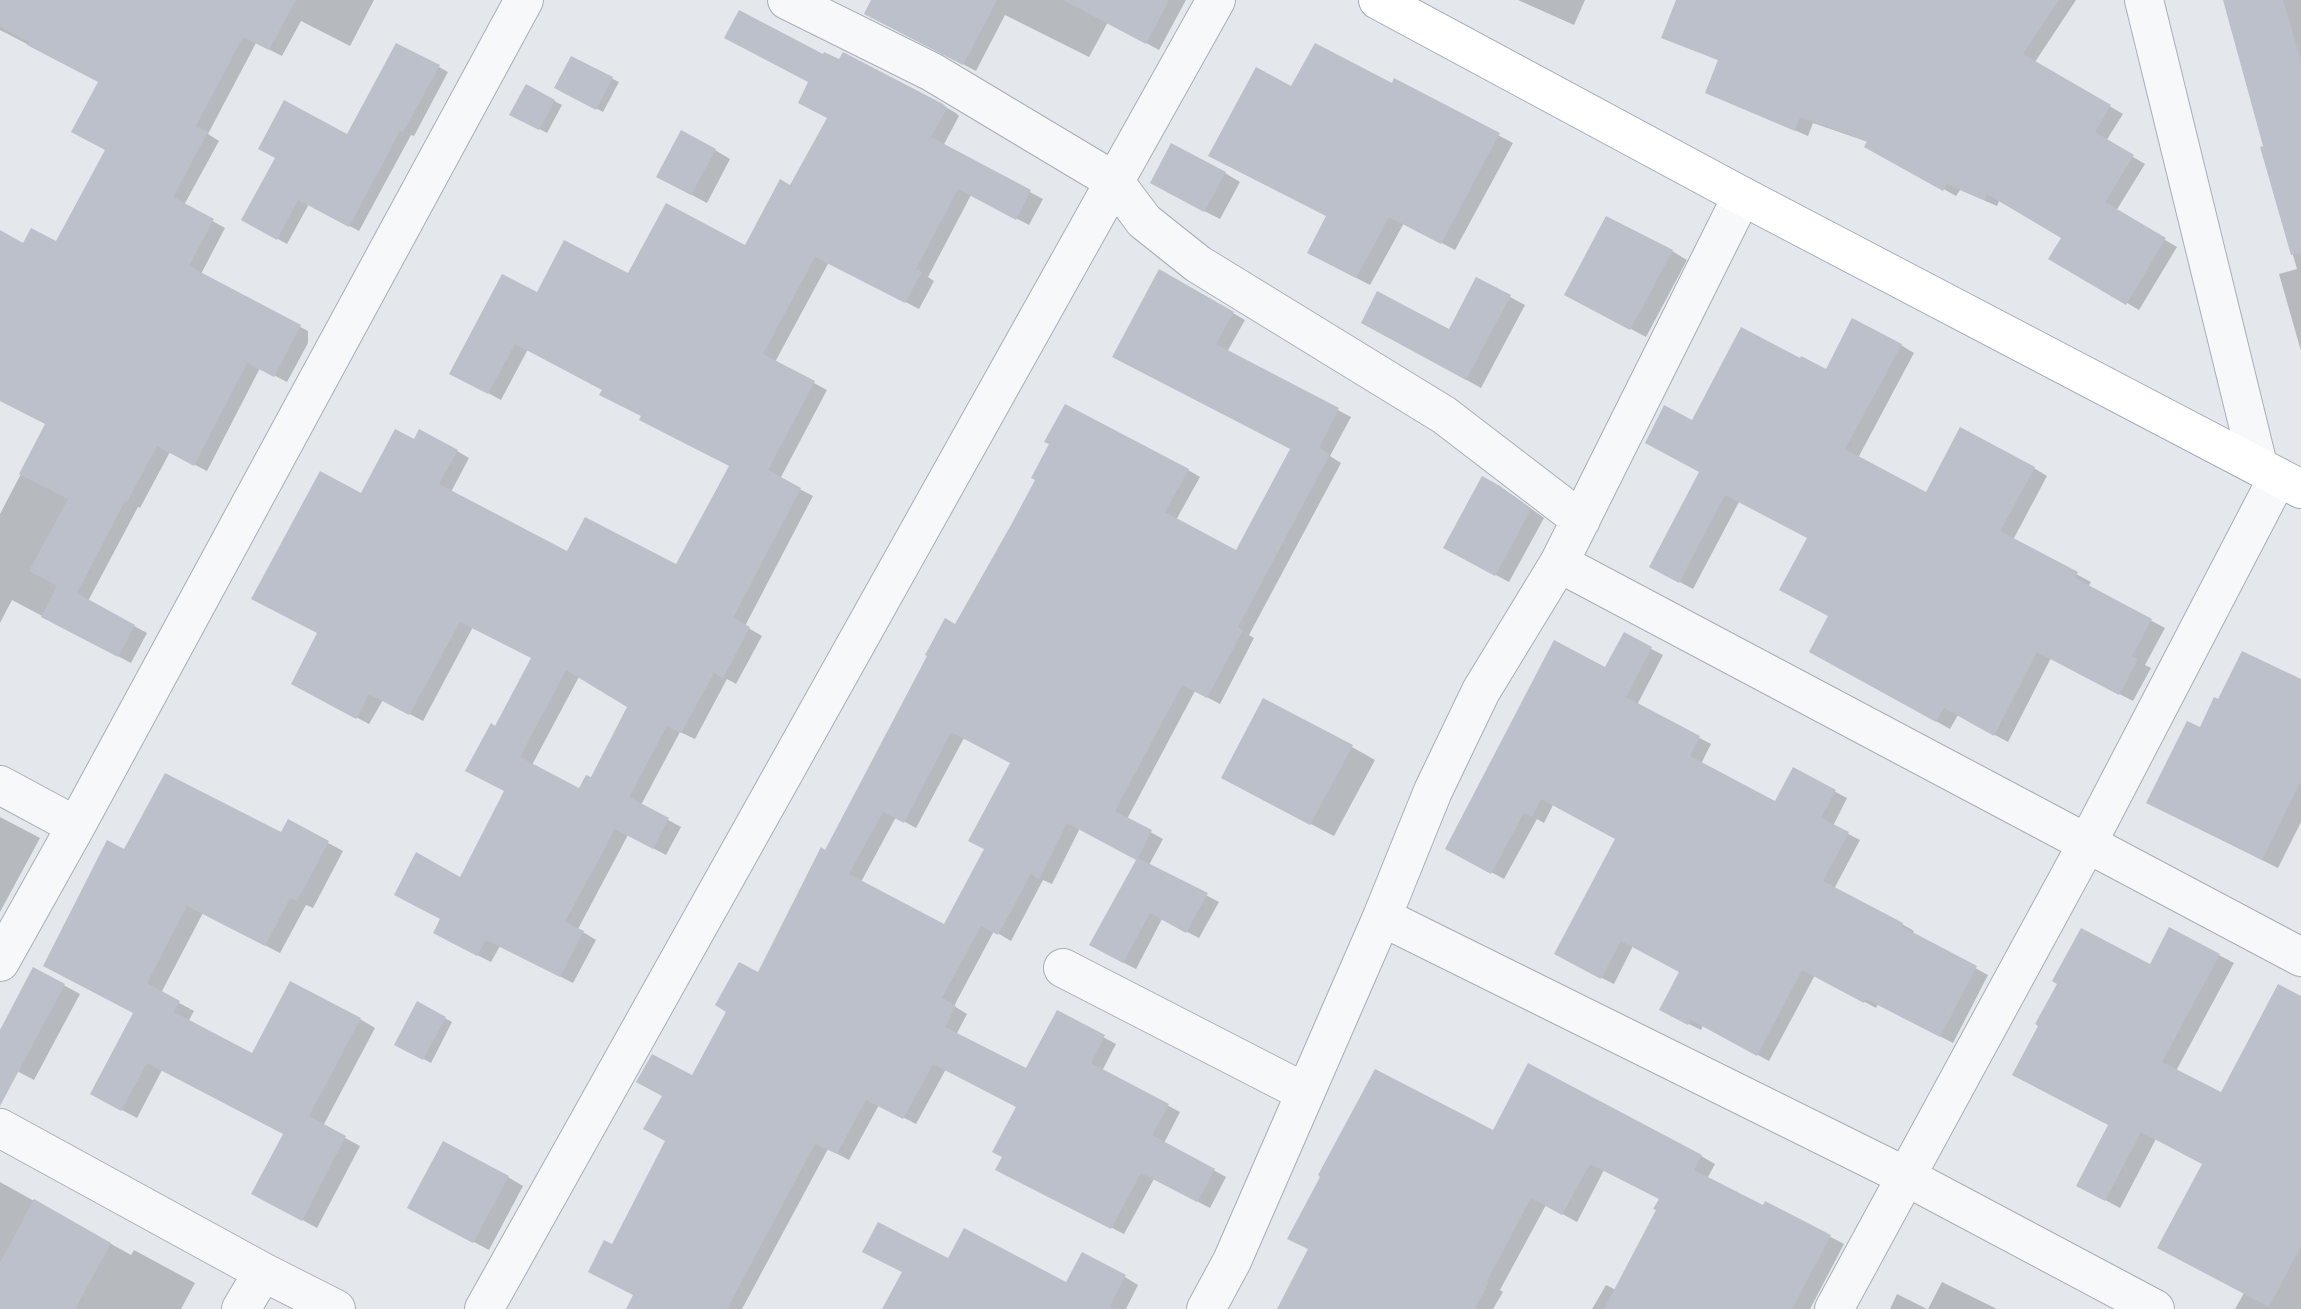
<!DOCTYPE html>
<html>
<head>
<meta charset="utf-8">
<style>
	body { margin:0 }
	canvas { display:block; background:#e4e7ec }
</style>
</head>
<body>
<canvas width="2301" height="1309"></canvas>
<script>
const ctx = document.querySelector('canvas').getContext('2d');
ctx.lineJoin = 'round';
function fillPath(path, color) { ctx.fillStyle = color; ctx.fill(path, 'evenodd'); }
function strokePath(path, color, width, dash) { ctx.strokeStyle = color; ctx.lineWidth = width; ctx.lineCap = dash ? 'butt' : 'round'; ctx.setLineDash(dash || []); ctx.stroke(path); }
const shadow = new Path2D(`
	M0,0H374L350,46L301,21L282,56L256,43L208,134L219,141L184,205L225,228L201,274L308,331V343L287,382L260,368L207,471L170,452L140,508L138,507L88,601L147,633L131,663L12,600L0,623V514L47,424L0,362V232L24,245L57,244L107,150L100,82L0,30Z
	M873,0H1186L1159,50L1108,22L1089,57L1005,15L976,71L879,20Z
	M1518,0H1585L1574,25Z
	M1678,0H2076L2035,62L2123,114L2106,141L2145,164L2116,211L2177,247L2139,310L2051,258L2063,237L2000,199L1997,206L1960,190L1956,196L1867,146L1868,142L1813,123L1808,136L1707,92L1720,61L1663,37Z
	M2225,0H2301V351L2279,274L2297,269L2262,148L2265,147Z
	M824,56L942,105L956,113L959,116L943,146L1043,199L1029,225L971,195L928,277L934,281L919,309L829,262L775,362L827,390L780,479L813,496L745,626L762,636L736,684L727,679L695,739L680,732L641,805L681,827L666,855L628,835L578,929L596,940L573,983L500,946L491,962L447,940L461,879L506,791L496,728L533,658L473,627L423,721L383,700L369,724L305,690L319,633L362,495L415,441L457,451L469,458L451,492L568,553L646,551L532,765L580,790L592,779L630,705L731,466L643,416L604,390L528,349L501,400L464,380L537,295L746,248L791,187L829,118Z
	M572,58L619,82L603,112L556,87Z
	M439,67L448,72L414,136L411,135L359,231L309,204L287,244L244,220L277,158L348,136Z
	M1395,81L1513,143L1455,250L1404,223L1370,285L1322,260L1328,216L1292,88L1393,85Z
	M526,87L562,105L547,133L512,114Z
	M715,150L730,159L707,203L673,185Z
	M1225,173L1240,182L1220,219L1167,192Z
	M1672,251L1687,260L1646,337L1582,303Z
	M1160,271L1245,320L1227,352L1351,417L1330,456L1341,463L1249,635L1254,638L1220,704L1195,691L1127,819L1163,839L1149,865L1219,902L1199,938L1162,919L1136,969L1103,952L1138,859L1080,828L1052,884L1043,880L1011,941L994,931L954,1006L967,1014L956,1035L1027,1070L1058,1013L1116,1044L1102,1071L1180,1112L1164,1143L1226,1177L1210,1208L1154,1179L1124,1234L1010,1176L1004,1157L1018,1106L946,1069L916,1124L879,1105L849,1160L828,1149L742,1309H628L635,1295L613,1246L667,1140L693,1077L758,974L826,852L956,626L1188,470L1200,477L1176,520L1237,553L1292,449ZM964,738L1012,763L986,849L945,927L861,882L896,817L916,828Z
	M1510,297L1525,305L1481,388L1363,322L1450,331Z
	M1901,345L1914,353L1858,458L1927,494L2034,468L2047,476L2013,540L2091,582L2088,587L2165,628L2145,665L2151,668L2133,701L2051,658L2008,742L1958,715L1950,729L1812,652L1830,616L1809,538L1739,502L1693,589L1665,574L1701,471L1692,422Z
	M1483,478L1514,496L1544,518L1509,582L1458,555Z
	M1625,635L1663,655L1637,705L1711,744L1701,764L1776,804L1794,770L1847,798L1833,826L1860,840L1834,889L1902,924L1914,931L1912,934L1988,975L1953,1043L1878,1004L1876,1008L1815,975L1769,1061L1703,1025L1701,1030L1673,1016L1682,972L1633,946L1614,984L1568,961L1617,838L1553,805L1544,823L1537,819L1504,879L1448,849L1606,669Z
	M2301,681V822L2278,868L2164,811L2200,729L2219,702Z
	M1352,747L1375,760L1334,836L1245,790Z
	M0,817L40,838L0,912Z
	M288,821L343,851L313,908L306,905L280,953L203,913L161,993L194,1011L188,1022L252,1056L360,1019L375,1028L323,1126L360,1146L317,1228L268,1201L285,1134L162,1070L137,1118L107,1102L135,1013L125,852L281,835Z
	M2170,929L2234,963L2176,1071L2221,1095L2301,1043V1309H2235L2244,1293L2204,1164L2156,1139L2120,1208L2092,1193L2151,967Z
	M34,969L80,994L34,1080L0,1062V1034Z
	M418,1004L452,1022L431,1063L396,1044Z
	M1493,1133L1701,1156L1715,1164L1707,1179L1763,1207L1766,1203L1844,1244L1810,1309H1592L1606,1285L1616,1290L1658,1209L1661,1199L1604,1170L1577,1222L1546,1205L1500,1290L1503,1292L1493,1309H1279Z
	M508,1177L523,1186L489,1250L425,1216Z
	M0,1182L131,1255L134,1250L195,1283L181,1309H0Z
	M949,1261L1066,1285L1125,1277L1138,1285L1126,1309H884Z
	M1942,1282L1997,1309H1928Z
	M1897,1294L1927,1309H1890Z`);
const building = new Path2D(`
	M0,0H296L269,50L243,37L196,126L208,132L173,197L214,219L189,266L301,325L274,377L247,363L194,466L157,446L127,502L125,501L77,593L135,625L118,657L41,617L57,586L29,571L68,499L19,474L45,424L0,401V230L23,243L31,228L56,241L105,150L71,132L98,82L27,45L29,42L0,27Z
	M871,0H997L963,65L864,14Z
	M1063,0H1169L1146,44Z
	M1676,0H2059L2023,54L2111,105L2095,132L2134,155L2105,202L2166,238L2126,305L2048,259L2061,238L1987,194L1984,200L1947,184L1943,191L1864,147L1867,141L1800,117L1795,131L1705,93L1718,60L1661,38Z
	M2223,0H2283L2301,61V253L2291,255L2260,147L2263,146Z
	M739,10L823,54L824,52L839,59L843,52L943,104L947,108L931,137L1031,190L1016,220L958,189L916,269L922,272L905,303L815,257L763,354L815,381L768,470L801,488L733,618L750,627L723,678L714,673L681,733L667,726L629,797L669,818L653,849L615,829L565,922L584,931L560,977L486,940L477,956L433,933L440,919L394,895L416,852L460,877L504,791L465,771L491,723L495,726L531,658L460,622L409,715L369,694L356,719L291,684L317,633L251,599L320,471L361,493L395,429L414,439L419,429L458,450L439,484L567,551L585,517L676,564L729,466L639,420L641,416L599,395L602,390L515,344L488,394L449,374L502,274L537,292L564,240L628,273L666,203L745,245L780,179L790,185L827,118L798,103L808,82L724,38ZM566,670L627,707L591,777L586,775L579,788L520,757Z
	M396,43L440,65L403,132L400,131L349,227L298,200L277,240L241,220L275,158L258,149L284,100L347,134Z
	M1315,43L1392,83L1394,78L1500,133L1441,244L1389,217L1356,278L1307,253L1326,216L1208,156L1256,67L1291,86Z
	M571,56L613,77L596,110L554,88Z
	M526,84L555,100L539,130L509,115Z
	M681,130L716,149L691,195L656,177Z
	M1171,143L1226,172L1204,212L1150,183Z
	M1606,216L1673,250L1630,330L1564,295Z
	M1159,269L1234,312L1216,344L1339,408L1319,448L1330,454L1238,627L1243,630L1207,698L1182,685L1115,811L1152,830L1138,858L1208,893L1186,933L1150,913L1123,963L1089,945L1136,860L1067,823L1039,879L1031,874L998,935L981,926L942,998L956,1006L945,1027L1026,1068L1057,1010L1105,1035L1091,1063L1169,1104L1152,1135L1215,1169L1197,1202L1141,1173L1111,1229L995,1170L1002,1157L992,1152L1016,1107L933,1064L903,1119L866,1100L837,1154L815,1144L727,1309H626L633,1295L588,1272L604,1240L612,1244L665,1141L643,1129L662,1096L636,1082L652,1054L692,1075L726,1012L715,1005L739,962L758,972L821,847L825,850L927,656L925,655L945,618L955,624L1011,525L1035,480L1031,478L1049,444L1044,442L1065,404L1189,469L1165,512L1236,550L1290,449L1112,357ZM951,732L1010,763L968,841L984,849L944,924L849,874L883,812L904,823Z
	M1476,277L1511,295L1466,380L1361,323L1377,291L1449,329Z
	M1852,318L1902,344L1845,449L1926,492L1960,427L2035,467L2000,531L2078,572L2075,578L2152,619L2132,656L2138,659L2119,695L2037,652L1994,736L1944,708L1936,722L1809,652L1828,616L1779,590L1807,538L1725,495L1679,583L1649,567L1699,472L1645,443L1664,405L1692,420L1741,327L1800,358L1801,356L1826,369Z
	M1482,476L1500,486L1531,509L1495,576L1443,548Z
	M1624,632L1652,647L1626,697L1700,736L1690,756L1775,801L1793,767L1836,790L1821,818L1849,832L1823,881L1903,923L1901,926L1977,966L1940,1037L1866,999L1864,1003L1802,970L1757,1056L1691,1020L1688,1025L1659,1010L1679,972L1621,941L1601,979L1554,954L1615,839L1541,799L1532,817L1524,813L1491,874L1445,849L1554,640L1605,667Z
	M2242,651L2301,679V781L2262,860L2146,803L2187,721L2200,727L2214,697L2218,699Z
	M1263,698L1353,745L1310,825L1221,778Z
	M165,773L281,832L288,819L329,841L297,901L290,898L265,946L187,906L147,983L180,1001L174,1012L252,1053L290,981L361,1018L309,1116L346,1136L302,1221L251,1194L283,1134L147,1063L121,1111L90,1094L133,1013L43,966L107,840L124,849Z
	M2169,927L2220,954L2162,1062L2221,1092L2278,984L2301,996V1246L2269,1307L2157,1248L2202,1164L2141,1132L2105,1201L2076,1186L2108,1125L2012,1075L2038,1026L2035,1024L2057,984L2052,981L2081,928L2150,964Z
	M33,967L65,984L0,1106V1030Z
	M417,1001L446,1017L423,1060L394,1045Z
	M1528,1063L1702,1155L1694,1170L1763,1205L1765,1201L1831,1235L1792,1309H1604L1656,1210L1653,1209L1659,1199L1590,1164L1562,1215L1531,1198L1487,1281L1489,1282L1475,1309H1277L1308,1249L1287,1239L1320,1177L1318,1175L1375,1069L1493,1130Z
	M443,1141L509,1176L473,1243L407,1208Z
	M34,1199L111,1243L75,1309H0V1263Z
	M878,1222L948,1258L964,1228L1066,1282L1082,1252L1126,1275L1110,1306L1116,1309H882L902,1272L862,1252Z`);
const minor = new Path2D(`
	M787,0L932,72L1114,181L1144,221L1198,264L1444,415L1581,520
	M2144,0L2258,465
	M1559,563L2301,957
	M0,785L76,826
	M1382,917L1905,1176L2155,1309
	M0,962L76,826L524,0
	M1063,968L1304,1092
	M0,1128L263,1272L336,1309
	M241,1309L263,1272
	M484,1309L1216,0
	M1206,1309L1232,1261L1382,917L1433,791L1481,691L1559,563L1742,196
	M1834,1309L2088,842L2278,477`);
const major = new Path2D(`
	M1378,0L1742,196L2301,489`);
fillPath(shadow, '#0003');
fillPath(building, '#bbc0ca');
strokePath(minor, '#a9aeb7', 40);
strokePath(major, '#a3abb8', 40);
strokePath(minor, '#f7f8fa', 38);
strokePath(major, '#fff', 38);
</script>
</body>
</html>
